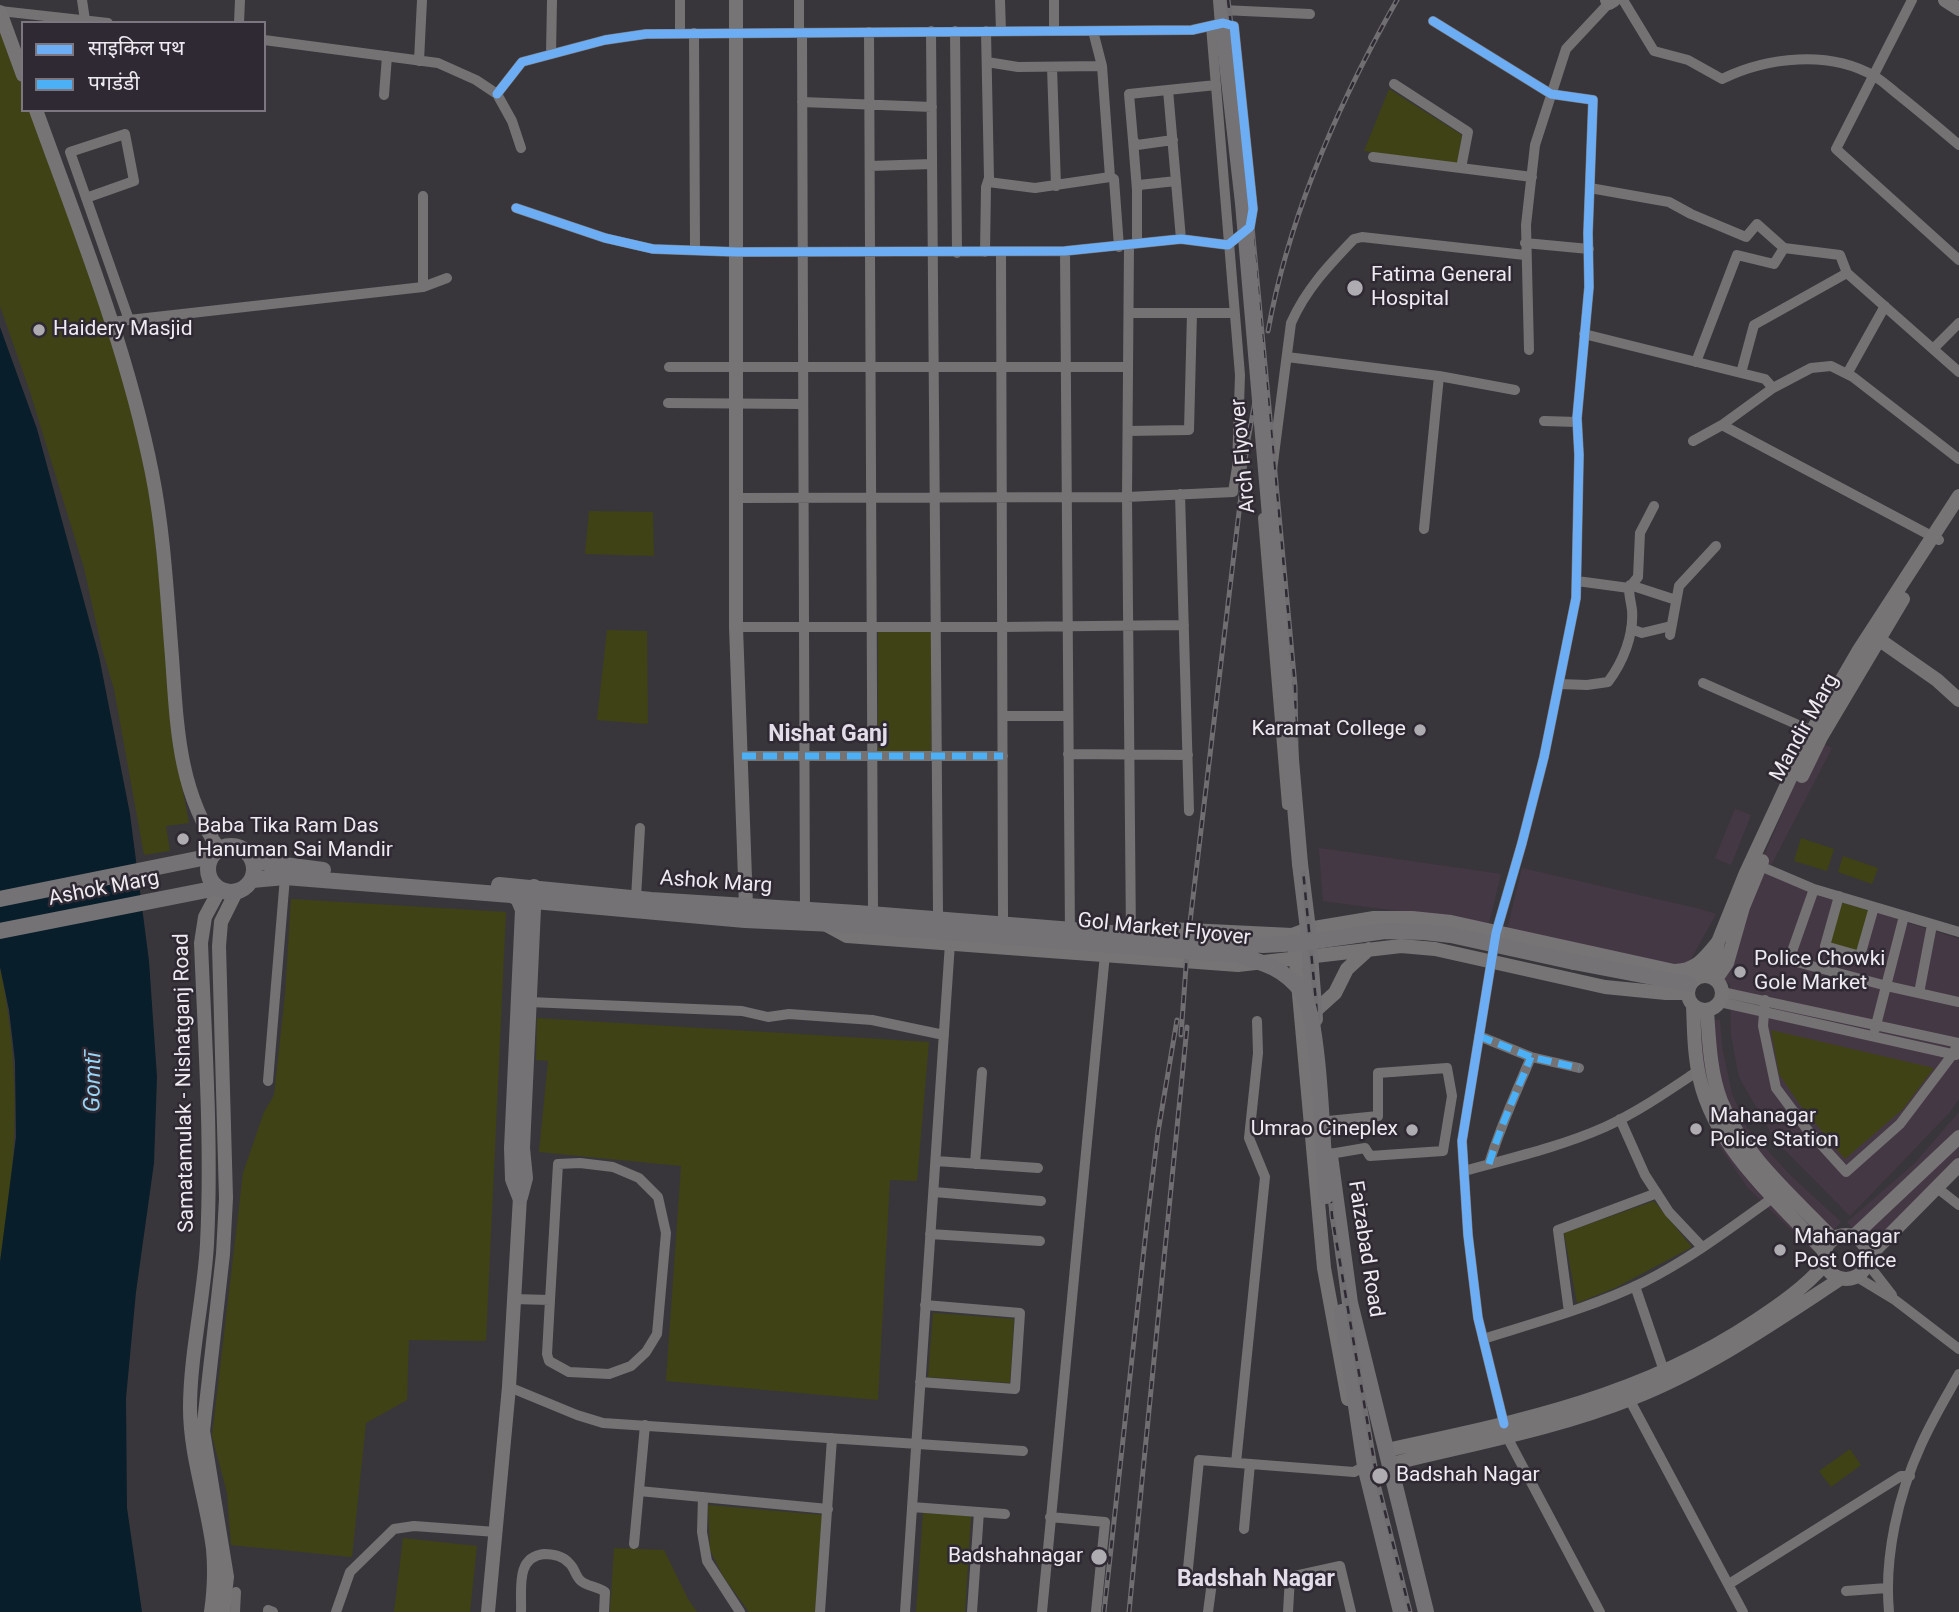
<!DOCTYPE html>
<html>
<head>
<meta charset="utf-8">
<style>
	body { margin:0 }
	#map { position:relative; width:1959px; height:1612px; overflow:hidden; background:#39363b; font-family:Roboto,"Noto Sans Devanagari",sans-serif }
	canvas { display:block }
	.legend { position:absolute; left:21px; top:21px; width:245px; height:91px; box-sizing:border-box; background:#2f2933; border:2px solid #7b767f; margin:0; padding:9px 12px; list-style:none; font-size:21px; color:#edeaf1 }
	.legend li { display:flex; align-items:center; gap:14px; height:35px }
	.legend b { width:35px; border:2px solid #7b767f }
</style>
</head>
<body>
<div id="map">
<canvas width="1959" height="1612"></canvas>
<ul class="legend">
<li><b style="height:9px;background:#6dadf4"></b>साइकिल पथ</li>
<li><b style="height:9px;background:#4cb0f7"></b>पगडंडी</li>
</ul>
</div>
<script>
const ctx = document.querySelector('canvas').getContext('2d');
ctx.lineJoin = 'round';
function fillPath(path, color) { ctx.fillStyle = color; ctx.fill(path, 'evenodd'); }
function strokePath(path, color, width, dash) { ctx.strokeStyle = color; ctx.lineWidth = width; ctx.lineCap = dash ? 'butt' : 'round'; ctx.setLineDash(dash || []); ctx.stroke(path); }
function label(font, color, halo, rows, align = 'center') {
  ctx.font = font + ' Roboto,sans-serif'; ctx.lineWidth = 5; ctx.setLineDash([]); ctx.textBaseline = 'middle'; ctx.strokeStyle = halo; ctx.fillStyle = color; for (const [text, x, y, turn = 0] of rows) {
    ctx.save(); ctx.translate(x, y); ctx.rotate((+turn || 0) * Math.PI / 180); ctx.textAlign = isNaN(turn) ? turn : align; if (halo) ctx.strokeText(text, 0, 0); ctx.fillText(text, 0, 0); ctx.restore();
  }
}
const commercial = new Path2D(`
	M1814,739L1832,748L1767,873L1871,911L1959,939V1099L1950,1112L1850,1216L1775,1140L1739,1077L1731,1035L1730,984L1714,973Z
	M1735,809L1751,815L1731,865L1715,858Z
	M1319,848L1501,874L1489,923L1323,901Z
	M1522,868L1700,909L1716,914L1686,968L1507,930Z
	M1720,1020L1722,1047L1732,1094L1747,1128L1789,1174L1841,1222L1813,1251L1748,1188L1720,1147L1696,1094L1687,1022Z
	M1959,1112V1168L1876,1253L1847,1222L1915,1163Z`);
const green = new Path2D(`
	M0,22L23,84V110H32L110,325L149,478L179,770L189,823L166,826L170,851L144,855L114,689L102,649L84,568L30,392L0,306Z
	M1389,89L1462,135L1457,165L1364,151Z
	M589,511L653,512L654,556L585,554Z
	M607,630L647,631L648,724L597,720Z
	M878,630H931V752H878Z
	M1801,838L1834,849L1827,871L1794,861Z
	M1843,856L1878,868L1872,884L1838,872Z
	M291,899L506,912L486,1341L409,1340L407,1400L366,1423L352,1557L231,1545L227,1493L212,1436L243,1173L264,1112L274,1095L285,995Z
	M1839,902L1871,911L1859,953L1827,944Z
	M0,967C21,1070 18,1158 0,1262Z
	M537,1018L929,1042L917,1181L890,1180L878,1400L666,1381L681,1166L539,1152L548,1061L536,1060Z
	M1771,1030L1934,1068L1903,1109L1845,1159L1800,1105L1779,1074Z
	M1654,1201L1692,1247L1615,1288L1577,1303L1564,1233Z
	M933,1313L1014,1319L1010,1383L928,1377Z
	M1850,1449L1861,1465L1831,1487L1819,1471Z
	M708,1505L822,1515L815,1612H749L723,1576L710,1550Z
	M923,1513L971,1516L965,1612H916Z
	M403,1538L477,1546L470,1612H394Z
	M614,1548L664,1550L688,1599L697,1612H610Z`);
const water = new Path2D(`
	M0,327L37,429L99,656L130,814L149,961L157,1077L154,1163L136,1292L126,1398L127,1508L142,1612H0V1262L16,1137L15,1061L9,1010L0,967Z`);
const street = new Path2D(`
	M82,0L85,20
	M680,0V33
	M799,0V32
	M1000,0L1001,31
	M1054,0V31
	M1623,0L1654,51L1688,60L1722,79C1767,57 1829,50 1874,76C1883,81 1892,90 1900,96C1920,112 1939,128 1959,145
	M1912,0L1836,149L1959,260
	M1222,10L1310,14
	M0,11L108,23
	M1433,21L1551,94L1593,100L1588,233L1589,287L1577,418L1579,455L1576,598L1544,757L1522,843L1496,933L1462,1141L1468,1235L1478,1318L1504,1424
	M239,23L240,0
	M931,31L938,912
	M955,31L957,253
	M1093,31L1102,66L1110,177L1114,179L1119,247
	M802,32L805,911
	M869,32L873,907
	M694,33L695,250
	M264,40L438,63L476,80L497,94L512,121L521,148
	M551,54L552,0
	M419,61L422,0
	M987,62L1018,67L1102,66
	M1052,67L1056,186
	M1394,84L1468,132L1461,168
	M1168,90L1181,239
	M497,94L522,62L605,40L646,34L1192,30L1223,23L1234,26L1253,209L1250,227L1228,245L1181,239L1065,251L737,252L653,249L605,238L516,208
	M384,95L387,56
	M802,102L932,107
	M1133,140L1137,190
	M1173,140L1137,145L1133,140L1129,94L1216,85
	M1373,157L1532,177
	M870,166L932,164
	M988,182L1035,188L1110,177
	M1590,188L1669,202L1691,214L1746,237L1757,224L1784,248L1840,255L1847,273L1959,372
	M86,198L134,181L125,134L70,152L129,320
	M1137,243V190L1139,185L1176,181
	M1525,243L1589,249
	M1129,246L1127,497L1131,939
	M1065,251L1070,934
	M985,252L986,187L989,178L986,31
	M1001,252L1003,917
	M423,287V196
	M1129,313H1234
	M111,322L423,287L447,278
	M1584,334L1765,379L1773,388
	M1933,349L1959,323
	M1529,350L1526,225L1535,145L1566,49L1609,3
	M1287,357L1439,376L1515,390
	M1696,362L1737,255L1774,264L1784,248
	M669,367H1128
	M1741,373L1754,325L1847,273
	M1847,374L1885,306
	M668,403L802,404
	M1544,421L1577,422
	M1722,425L1939,540
	M1128,431L1189,430L1192,313
	M1693,441L1722,425L1773,388L1811,368L1831,366L1853,377L1959,459
	M1271,478L1291,323C1306,289 1329,265 1354,239L1362,237L1525,255
	M1180,494L1189,811
	M737,498L1127,497L1233,492L1237,467L1240,375L1211,26
	M1263,518L1287,805
	M1424,529L1439,376
	M1577,581L1629,588L1638,577L1640,533L1654,506
	M1630,585L1676,600
	M736,627H1002L1184,625
	M1631,629L1642,633L1671,626
	M1670,635L1679,586L1716,546
	M1703,683L1812,731
	M1559,684L1587,685L1608,682C1623,662 1634,635 1632,610C1631,602 1629,596 1629,588
	M1003,716H1068
	M1068,754L1188,755
	M742,756H1003
	M1760,866L1814,889L1959,932
	M1814,889L1789,960L1887,986L1959,1002
	M1839,896L1825,946L1860,956L1874,907
	M636,898L640,828
	M1722,992L1959,1043
	M1919,993L1932,925
	M1765,1000L1763,1026L1776,1088L1806,1128L1846,1172L1900,1124L1953,1054L1958,1043
	M529,1002L742,1011L768,1017L789,1014L872,1020L944,1035
	M1720,1002L1956,1055
	M1875,1029L1904,916
	M1479,1036L1531,1057L1579,1068
	M268,1081L285,877
	M1620,1119L1645,1175L1669,1212L1702,1247
	M1328,1121L1378,1116V1073L1447,1068L1452,1096L1443,1151L1370,1156L1365,1148L1330,1154
	M936,1161L1038,1168
	M975,1164L982,1072
	M1489,1164C1500,1127 1516,1093 1531,1057
	M1464,1171C1511,1158 1560,1147 1605,1127C1638,1112 1668,1091 1698,1071
	M1936,1187L1959,1205
	M934,1192L1041,1201
	M930,1234L1040,1241
	M1868,1264L1892,1295
	M1857,1277L1895,1300L1959,1349
	M1635,1286L1664,1371
	M513,1299L550,1300L547,1354L549,1361L569,1372L609,1374L631,1366L646,1352L657,1334L666,1233L658,1197L639,1178L613,1167L580,1163L558,1164L550,1300
	M1569,1312L1558,1230L1657,1193
	M1483,1339C1537,1322 1593,1307 1644,1282C1690,1259 1732,1227 1774,1197
	M920,1382L1015,1389L1020,1313L925,1305
	M509,1387L577,1415L603,1423L1023,1451
	M1627,1395L1743,1612
	M1506,1435L1600,1612
	M1236,1463L1265,1177L1249,1138L1258,1053L1257,1021
	M639,1491L828,1509
	M703,1497L702,1532L707,1561L740,1612
	M912,1507L1005,1514
	M1050,1517L1105,1522L1096,1612
	M1244,1529L1250,1464
	M634,1544L645,1425
	M1729,1584L1901,1476H1910
	M1846,1591L1887,1588
	M235,1612L236,1592
	M268,1612V1610L273,1612
	M336,1612L350,1572L394,1529L414,1526L496,1532
	M521,1612C522,1590 515,1557 544,1554C553,1554 563,1556 569,1563C575,1568 575,1576 581,1581C588,1587 597,1586 605,1592L604,1612
	M820,1612L832,1438
	M905,1612L950,943
	M972,1612L979,1512
	M1042,1612L1105,954
	M1208,1612L1212,1582L1187,1578L1199,1460L1354,1472L1365,1466
	M1288,1612L1290,1577L1340,1566L1351,1612
	M1889,1612C1884,1557 1898,1495 1921,1445C1932,1420 1946,1397 1959,1374`);
const secondary = new Path2D(`
	M736,0V627L746,906
	M1607,0L1609,3L1614,0
	M1945,0L1959,9
	M0,12L23,75
	M36,110C79,229 127,348 152,473C164,533 167,596 172,657C177,725 178,791 219,849
	M1874,636L1937,680L1959,700
	M1802,776L1821,737L1903,599
	M825,924L847,936L1238,965L1401,946L1435,949L1605,987L1666,993H1688
	M1148,928L1292,935L1308,929L1374,918H1412L1451,922L1674,971C1696,971 1705,958 1718,942
	M1295,950L1324,1268L1348,1399
	M1702,975L1715,956L1718,942L1745,875L1812,731L1859,650L1959,496
	M1688 993a17 17 0 1 1 34 0a17 17 0 1 1-34 0Z
	M1716,979L1727,963L1743,907L1762,861
	M1693,1005C1694,1030 1694,1055 1700,1080C1716,1149 1778,1201 1824,1251
	M1707,1010C1709,1040 1710,1073 1721,1101C1743,1155 1793,1197 1833,1239
	M1315,1011L1335,993L1347,969L1369,949
	M1824 1257a22 22 0 1 1 44 0a22 22 0 1 1-44 0Z
	M1854,1236L1959,1137
	M1869,1256L1959,1165
	M1387,1450C1518,1422 1643,1396 1755,1321C1781,1304 1805,1287 1825,1264
	M1391,1464C1471,1444 1556,1429 1633,1398C1707,1369 1773,1323 1840,1279
	M211,1612C214,1591 215,1570 213,1549C207,1501 190,1456 190,1408C190,1355 204,1298 207,1244C212,1143 205,1044 201,943L205,917L220,889
	M223,1612L227,1577L203,1431L223,1254L226,1198L219,946L221,922L236,892
	M488,1612L509,1387L520,1197`);
const primary = new Path2D(`
	M1221,0L1224,37
	M208 869a23 23 0 1 1 46 0a23 23 0 1 1-46 0Z
	M253,861L323,870
	M1300,864L1308,929L1315,1019
	M252,880L285,877L511,895L518,898L523,910L512,1148L513,1179L520,1197L525,1178L522,1148L534,887
	M499,885L651,900L857,913
	M0,899L212,856
	M534,901L745,920L856,925
	M0,931L207,890L215,886
	M1574,962L1689,984
	M1330,1156L1350,1303L1426,1612
	M1342,1312L1365,1466L1401,1612`);
const rail = new Path2D(`
	M1228,0L1240,98L1295,686L1297,809L1316,1002L1332,1216L1378,1484L1410,1612
	M1268,331C1289,215 1339,102 1397,0
	M1181,1035L1188,939L1247,445L1261,369
	M1104,1612L1147,1222L1158,1132L1177,1020
	M1129,1612L1187,1027`);
const primaryBridge = new Path2D(`
	M1224,37L1243,203L1300,864
	M857,913L1263,945L1301,943L1385,931L1424,932L1451,935L1574,962
	M856,925L1238,955C1265,963 1285,969 1302,992C1320,1016 1323,1158 1326,1196`);
const quiet = new Path2D(`
	M742,756H1003
	M1479,1036L1531,1057L1579,1068
	M1489,1164C1500,1127 1516,1093 1531,1057`);
const cycleway = new Path2D(`
	M1433,21L1551,94L1593,100L1588,233L1589,287L1577,418L1579,455L1576,598L1544,757L1522,843L1496,933L1462,1141L1468,1235L1478,1318L1504,1424
	M497,94L522,62L605,40L646,34L1192,30L1223,23L1234,26L1253,209L1250,227L1228,245L1181,239L1065,251L737,252L653,249L605,238L516,208`);
const markers = [
	[1355,288,9,"#aeabb1"],
	[39,330,7,"#aeabb1"],
	[1420,730,7,"#aeabb1"],
	[183,839,7,"#aeabb1"],
	[1740,972,7,"#aeabb1"],
	[1696,1129,7,"#aeabb1"],
	[1412,1130,7,"#aeabb1"],
	[1780,1250,7,"#aeabb1"],
	[1380,1476,9,"#aeabb1"],
	[1099,1557,9,"#aeabb1"]
];
const poiNames = [
	["Fatima General",1371,276],
	["Hospital",1371,300],
	["Haidery Masjid",53,330],
	["Karamat College",1406,730,"right"],
	["Baba Tika Ram Das",197,827],
	["Hanuman Sai Mandir",197,851],
	["Police Chowki",1754,960],
	["Gole Market",1754,984],
	["Mahanagar",1710,1117],
	["Police Station",1710,1141],
	["Umrao Cineplex",1398,1130,"right"],
	["Mahanagar",1794,1238],
	["Post Office",1794,1262],
	["Badshah Nagar",1396,1476],
	["Badshahnagar",1083,1557,"right"]
];
const streetNames = [
	["Arch Flyover",1244,456,-95],
	["Mandir Marg",1805,728,-61],
	["Ashok Marg",716,883,4],
	["Ashok Marg",104,889,-11],
	["Gol Market Flyover",1164,930,6],
	["Samatamulak - Nishatganj Road",185,1083,-91],
	["Faizabad Road",1365,1249,81]
];
const neighbourhoodNames = [
	["Nishat Ganj",828,735],
	["Badshah Nagar",1256,1580]
];
const waterNames = [
	["Gomtī",94,1082,-89]
];
fillPath(commercial, '#453845');
fillPath(green, '#3f4215');
fillPath(water, '#081e2a');
strokePath(street, '#747273', 10);
strokePath(secondary, '#777476', 14);
strokePath(primary, '#757275', 16);
strokePath(rail, '#706e71', 5);
strokePath(rail, '#2f2933', 2.5, [8]);
strokePath(primaryBridge, '#757275', 16);
strokePath(quiet, '#4cb0f7', 7, [14, 7]);
strokePath(cycleway, '#6dadf4', 9);
for (const [x, y, r, color] of markers) { const dot = new Path2D(); dot.arc(x, y, r, 0, 2 * Math.PI); ctx.fillStyle = color; ctx.fill(dot); strokePath(dot, '#2f2933', 2.5); }
label('21px', '#edeaf1', '#2f2933', poiNames, 'left');
label('21px', '#edeaf1', '#2f2933', streetNames);
label('bold 23px', '#e3dce9', '#2f2933', neighbourhoodNames);
label('italic 23px', '#98d4f5', '#2f2933', waterNames);
</script>
</body>
</html>
